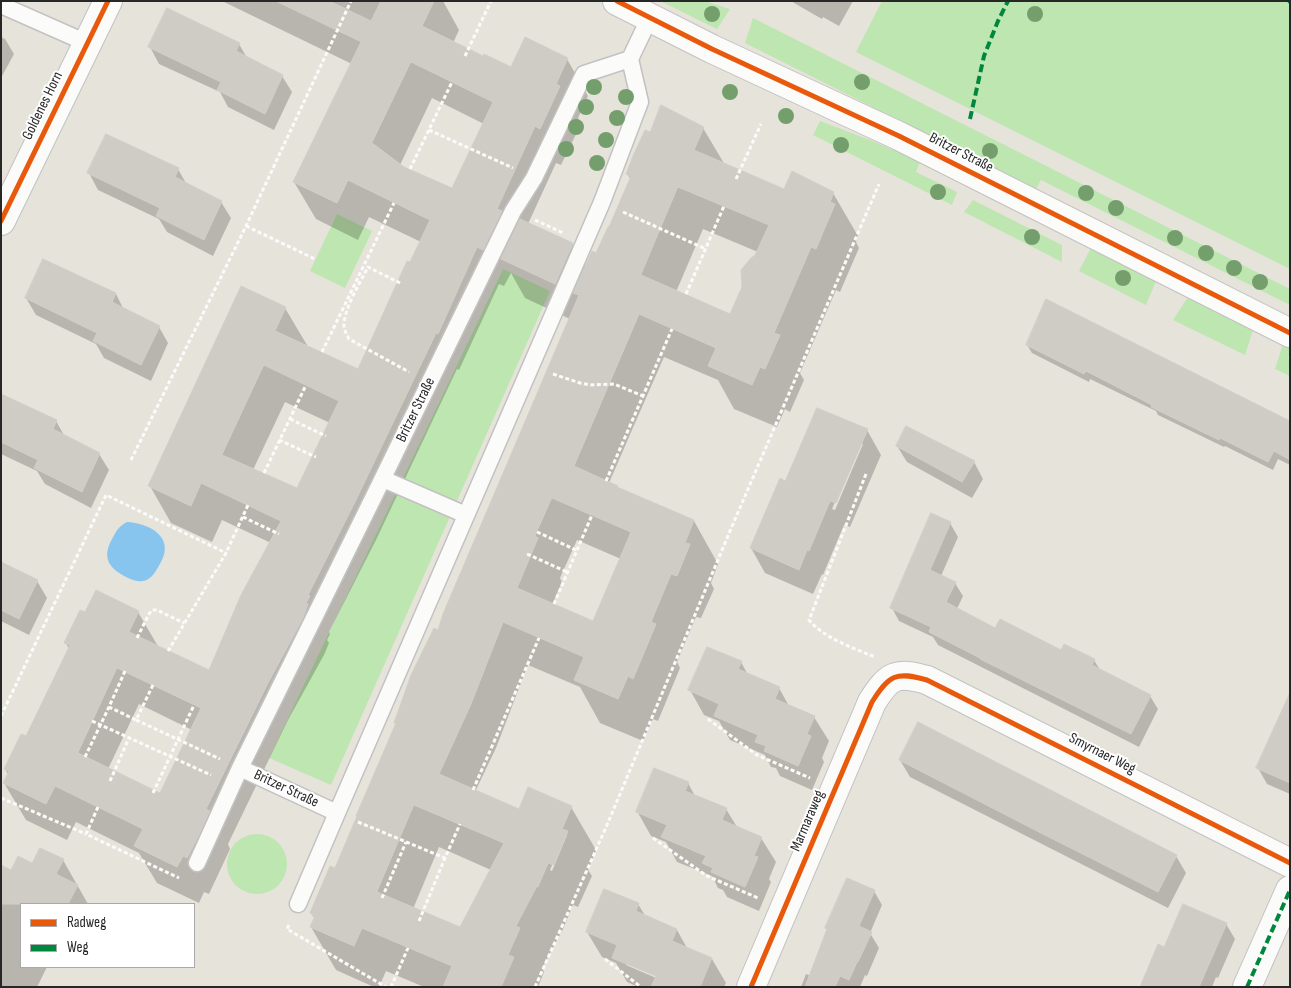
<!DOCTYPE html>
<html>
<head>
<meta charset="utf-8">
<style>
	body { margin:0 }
	#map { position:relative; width:1291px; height:988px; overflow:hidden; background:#e6e3db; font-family:"Sofia Sans Condensed",sans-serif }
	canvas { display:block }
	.frame { position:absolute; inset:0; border:2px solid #272727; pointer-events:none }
	.legend { position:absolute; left:20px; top:903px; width:175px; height:65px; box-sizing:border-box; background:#fff; border:1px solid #a9a9a9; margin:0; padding:6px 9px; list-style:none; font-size:15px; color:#272727 }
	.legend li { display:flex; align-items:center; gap:10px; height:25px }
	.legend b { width:25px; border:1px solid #a9a9a9 }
</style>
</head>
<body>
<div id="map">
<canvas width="1291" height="988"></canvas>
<div class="frame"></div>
<ul class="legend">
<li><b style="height:6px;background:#e8590c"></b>Radweg</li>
<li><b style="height:6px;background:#00873e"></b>Weg</li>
</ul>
</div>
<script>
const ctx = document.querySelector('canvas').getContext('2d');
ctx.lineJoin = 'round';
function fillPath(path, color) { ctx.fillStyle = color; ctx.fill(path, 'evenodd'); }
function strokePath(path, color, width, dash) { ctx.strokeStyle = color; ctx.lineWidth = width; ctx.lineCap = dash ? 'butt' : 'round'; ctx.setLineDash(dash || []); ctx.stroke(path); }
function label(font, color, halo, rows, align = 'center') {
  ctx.font = font + ' "Sofia Sans Condensed",sans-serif'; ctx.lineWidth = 4; ctx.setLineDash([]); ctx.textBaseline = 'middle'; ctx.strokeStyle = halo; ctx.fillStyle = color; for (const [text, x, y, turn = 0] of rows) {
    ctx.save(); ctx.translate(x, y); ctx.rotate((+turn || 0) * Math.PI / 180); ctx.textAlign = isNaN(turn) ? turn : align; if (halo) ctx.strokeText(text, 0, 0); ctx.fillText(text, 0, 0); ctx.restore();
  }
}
const green = new Path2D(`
	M660,1H704L730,9L717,29Z
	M882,1H1290V269L856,52Z
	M753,18L1290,289V305L1041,180L1036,189L745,43Z
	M820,121L875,142L920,162L916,172L957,192L952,205L813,135Z
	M973,200L1062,245V262L964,212Z
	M337,214L372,231L345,288L310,271Z
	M1091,248L1156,281L1146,305L1079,271Z
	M503,269L550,291L331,785L269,758Z
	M1188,297L1253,330L1245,355L1173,320Z
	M1283,344L1290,348V353L1288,358L1290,359V376L1275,369Z
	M227 864a30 30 0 1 1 60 0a30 30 0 1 1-60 0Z`);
const water = new Path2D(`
	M127,522C149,523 175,537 161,562C157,569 152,580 143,581C138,582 133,580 128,578C110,569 101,559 112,539C117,530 118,527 127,522Z`);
const shadow = new Path2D(`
	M222,1H443L459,30L453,43L484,57L511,68L567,59L588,96L578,118L581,124L561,165L556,163L528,224L572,244L586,267L597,255L631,179L627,174L650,134L703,128L725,165L784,191L833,193L858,236L856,242L859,248L840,292L836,290L800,373L804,380L790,412L785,409L777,427L734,409L718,380L664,357L632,430L609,483L617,487L618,489L694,521L718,564L711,583L714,589L701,618L696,617L677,662L680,668L658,721L653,719L643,741L600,723L580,687L528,665L496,748L475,792L520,811L571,807L596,850L588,870L592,876L578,907L573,905L563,929L542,968L544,972L538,987H424L386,971L379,987H374L336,970L311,927L315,919L311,913L336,870L397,725L395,722L438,631L570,319L525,298L511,273L504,286L499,284L459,370L457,369L376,540L329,632L330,634L327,640L329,643L324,655L288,720L228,844L230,849L209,894L204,892L199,903L157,883L139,853L76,822L67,840L26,820L4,783L8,774L5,769L27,737L69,649L66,643L86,614L138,612L159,648L209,672L271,543L222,520L212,542L171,523L150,486L285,308L307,345L306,347L359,371L421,242L369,217L358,240L316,219L294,182L352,64ZM432,98L484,124L452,190L400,165ZM703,229L758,252L731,315L676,292ZM285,402L330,423L298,490L253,470ZM577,540L621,559L594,623L552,605L562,582L560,578ZM139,704L192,730L160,795L108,769ZM565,835H567L552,871L550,870ZM439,847L491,870L460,929L413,909Z
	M792,1H853L839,26L823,17L822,19L794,3Z
	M1,37L5,39L14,54L1,78Z
	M239,44L247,58L282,76L292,92L274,130L228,107L220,92L159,64L150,47Z
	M178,169L187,185L221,202L231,218L213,256L167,232L159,219L98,190L89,173Z
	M44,260L116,294L124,310L159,327L168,343L151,381L104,358L96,344L36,315L26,298Z
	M1027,345L1290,423V465L1278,459L1273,470L1225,446L1224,447L1158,415L1156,411L1090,379L1089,382L1032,353Z
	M1,396L56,421L65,437L99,454L109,470L91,508L45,484L37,471L1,454Z
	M867,430L881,455L850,527L844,525L823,575L822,574L813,594L765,573L751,548L786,482ZM860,444H863L835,510L832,509Z
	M897,446L974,462L983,479L972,498L907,462Z
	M950,523L958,537L941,576L955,583L963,596L957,609L996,629L1062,651L1094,660L1100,670L1150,696L1158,709L1139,747L938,645L933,637L899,621L892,608Z
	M1,562L37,581L47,598L29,635L1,621Z
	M741,662L748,675L779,688L789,706L814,717L829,741L822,758L824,762L812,790L780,776L776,768L771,767L765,755L730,740L719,721L704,715L690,690Z
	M1290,695V794L1267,784L1258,768Z
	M900,760L1176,856L1186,873L1168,908L910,777Z
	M688,783L695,796L726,809L737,827L761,838L776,862L769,879L771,882L759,911L727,897L723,890L718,888L712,876L677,862L666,842L651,836L637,811Z
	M63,860L88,904H21V967H47L37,987H1V867L12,872L33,864Z
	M874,891L882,905L870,933L879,948L867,976L865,975L860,987H801L806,974L811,976Z
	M638,904L646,917L677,930L687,948L712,959L726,983L724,987H638L627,982L616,963L602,957L587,932ZM626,962L662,978L661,980L626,965Z
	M1183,906L1226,924L1235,939L1218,978L1216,977L1212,987H1141L1164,948Z`);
const building = new Path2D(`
	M276,1H329L371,21L381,1H434L422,26L483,56L484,54L511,67L525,37L568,58L556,84L560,86L540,129L535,126L497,209L502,211L483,250L477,247L438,334L436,333L355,502L308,595L310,596L306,603L308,604L303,618L268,683L206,809L210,811L200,833L187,858L183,856L177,867L134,846L143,829L55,786L46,804L3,783L9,771L4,769L21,734L26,736L70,645L64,643L80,610L85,612L96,590L139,611L129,632L209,670L241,595L281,521L201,483L191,506L148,486L241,286L286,307L275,331L358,369L407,261L410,262L430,220L348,180L337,203L293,182L361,42ZM411,62L493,102L452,188L404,167L372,143ZM264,365L339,401L297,488L222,455ZM117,668L201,708L160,793L78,753Z
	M167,8L240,43L236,51L283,75L265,114L217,90L221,82L148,47Z
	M661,105L704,127L694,150L784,189L792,171L834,192L830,202L835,204L816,249L811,247L799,275L774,333L780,335L765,369L760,367L752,385L708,366L716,348L639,314L574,466L618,486L617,487L694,520L685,543L690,544L677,576L671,574L651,622L656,624L633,679L628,676L618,699L574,680L584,657L503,622L471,704L439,774L519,809L528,787L572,806L562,829L568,831L554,865L548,863L538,887L537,886L516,926L520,928L508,955L514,957L501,987H443L452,966L362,928L354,946L310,927L315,916L310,913L330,866L335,868L357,816H356L396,723H394L411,675L434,628L438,630L443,614L478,532L579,295L573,293L592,251L596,253L608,227H609L631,176L626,174L633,156L645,130L650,132ZM678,187L769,225L755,255L751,258L741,270L742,287L730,314L641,275ZM552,498L631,532L593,621L517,588L538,538L535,536ZM414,805L504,843L460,927L377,892Z
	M106,134L179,168L175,177L222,201L204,240L156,216L160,208L87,173Z
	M520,219L573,243L555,284L501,259Z
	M43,259L116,293L112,302L160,326L141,365L93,341L97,333L25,298Z
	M1046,299L1290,421V460L1274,451L1268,462L1220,438L1219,440L1151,407L1152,405L1086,371L1084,374L1026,345Z
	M1,394L57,420L53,429L100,453L82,492L34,468L38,460L1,442Z
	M817,408L868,429L836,503L830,501L809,551L807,550L799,570L750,548L780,478L785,481Z
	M906,426L975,461L962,482L896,446Z
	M931,513L951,522L930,570L956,582L946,602L995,628L1000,619L1061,650L1064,644L1095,659L1092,665L1151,695L1131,734L980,659V658L929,632L931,627L890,608Z
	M1,562L38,580L19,619L1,610Z
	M707,647L742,661L738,669L780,687L775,699L815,716L807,734L811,736L798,766L764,751L766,746L755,742L758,735L714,716L719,704L688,690Z
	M1290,693V783L1256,768Z
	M918,722L1177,855L1158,892L1039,832L899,760Z
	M654,768L689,782L685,791L727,808L722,820L762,837L754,856L758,857L745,887L711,872L713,868L702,863L706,856L661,837L667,825L636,812Z
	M40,848L64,859L56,874L78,885L68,904H1V865L11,870L18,856L32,863Z
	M847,878L875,890L859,926L872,932L858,962H857L849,980L840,976L835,987H805L827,929L825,928Z
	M604,889L639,903L636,911L677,929L672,941L712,958L700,987H651L656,976L612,958L617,945L586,932Z
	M1183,904L1227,923L1199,987H1140L1158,944L1164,947Z`);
const path = new Path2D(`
	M465,56L491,1
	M429,130L513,168
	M410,169L452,82
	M736,179L761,124
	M623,212L706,249
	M535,220L563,233
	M246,226L315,259
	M400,283L368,267C360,283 343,310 344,327C345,332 347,335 349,339L409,372
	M686,294L724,206
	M322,352L394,203
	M553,374L580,383L590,385L614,384L643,396
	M290,419L326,436
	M279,440L316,457
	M131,460L246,226L351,1
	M264,473L306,385
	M866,474L809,620C824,638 853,648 875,657
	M606,481L672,329
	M243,517L279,534
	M537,532L576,550
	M527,554L567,572
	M554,604L592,515
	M137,638L149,614L152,610H157L184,623
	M168,651L226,553L248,505
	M125,671L109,707L136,720
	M153,685L136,720L220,759
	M1,716L106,495L226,553
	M708,719L757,755L810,778
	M92,721L211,775
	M85,757L109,707
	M110,781L129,738
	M473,790L539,638
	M153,793L194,705
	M1,798L86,834
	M98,807L86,834L179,878
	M358,822L445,858L460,824
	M653,838L707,876L758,898
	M382,898L406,842
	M419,921L445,858
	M289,925L287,929L386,987
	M605,959L641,987
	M391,987L408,948
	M535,987L607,825L730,531L879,184`);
const service = new Path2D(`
	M1,5L87,43
	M630,59L584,74L534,178L513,211L378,488L240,768L337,813L602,202L640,102L630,59L650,17
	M383,479L466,515
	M197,863L240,768
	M298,904L337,813`);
const minor = new Path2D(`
	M1,221L108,1
	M751,987L872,702C889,675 896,671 927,680L1290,863
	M1247,987L1290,890`);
const secondary = new Path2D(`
	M617,1L712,49L899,136L1290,333`);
const quiet = new Path2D(`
	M1289,1L1290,2
	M970,119L984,56L998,21L1008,1
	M1247,987L1290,890`);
const cycleway = new Path2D(`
	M617,1L712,49L899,136L1290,333
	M1,221L108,1
	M751,987L872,702C889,675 896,671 927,680L1290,863`);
const trees = [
	[712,14],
	[1035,14],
	[862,82],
	[594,87],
	[730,92],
	[626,97],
	[586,107],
	[786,116],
	[617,118],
	[576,127],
	[606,140],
	[841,145],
	[566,149],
	[990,151],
	[597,163],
	[938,192],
	[1086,193],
	[1116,208],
	[1032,237],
	[1175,238],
	[1206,253],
	[1234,268],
	[1123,278],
	[1260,282]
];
const streetNames = [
	["Goldenes Horn",43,106,-64],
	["Britzer Straße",961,153,27],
	["Britzer Straße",416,410,-64],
	["Smyrnaer Weg",1102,754,27],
	["Britzer Straße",286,789,25],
	["Marmaraweg",808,821,-67]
];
fillPath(green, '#bee6b0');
fillPath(water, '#87c5ef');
fillPath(shadow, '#0003');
fillPath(building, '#cfccc6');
strokePath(building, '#d1cec7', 1);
strokePath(service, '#c3c1c2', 19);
strokePath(minor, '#c3c1c2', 30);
strokePath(secondary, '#c3c1c2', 30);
strokePath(path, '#fbfbfa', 3, [4, 2.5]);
strokePath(service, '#fbfbfa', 16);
strokePath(minor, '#fbfbfa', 28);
strokePath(secondary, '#fbfbfa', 28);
strokePath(quiet, '#00873e', 4, [8, 4]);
strokePath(cycleway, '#e8590c', 5);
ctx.fillStyle = '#749f6d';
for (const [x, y] of trees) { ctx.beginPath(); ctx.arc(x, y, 8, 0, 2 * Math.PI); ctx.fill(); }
label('15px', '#272727', '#fff', streetNames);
</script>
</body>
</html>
